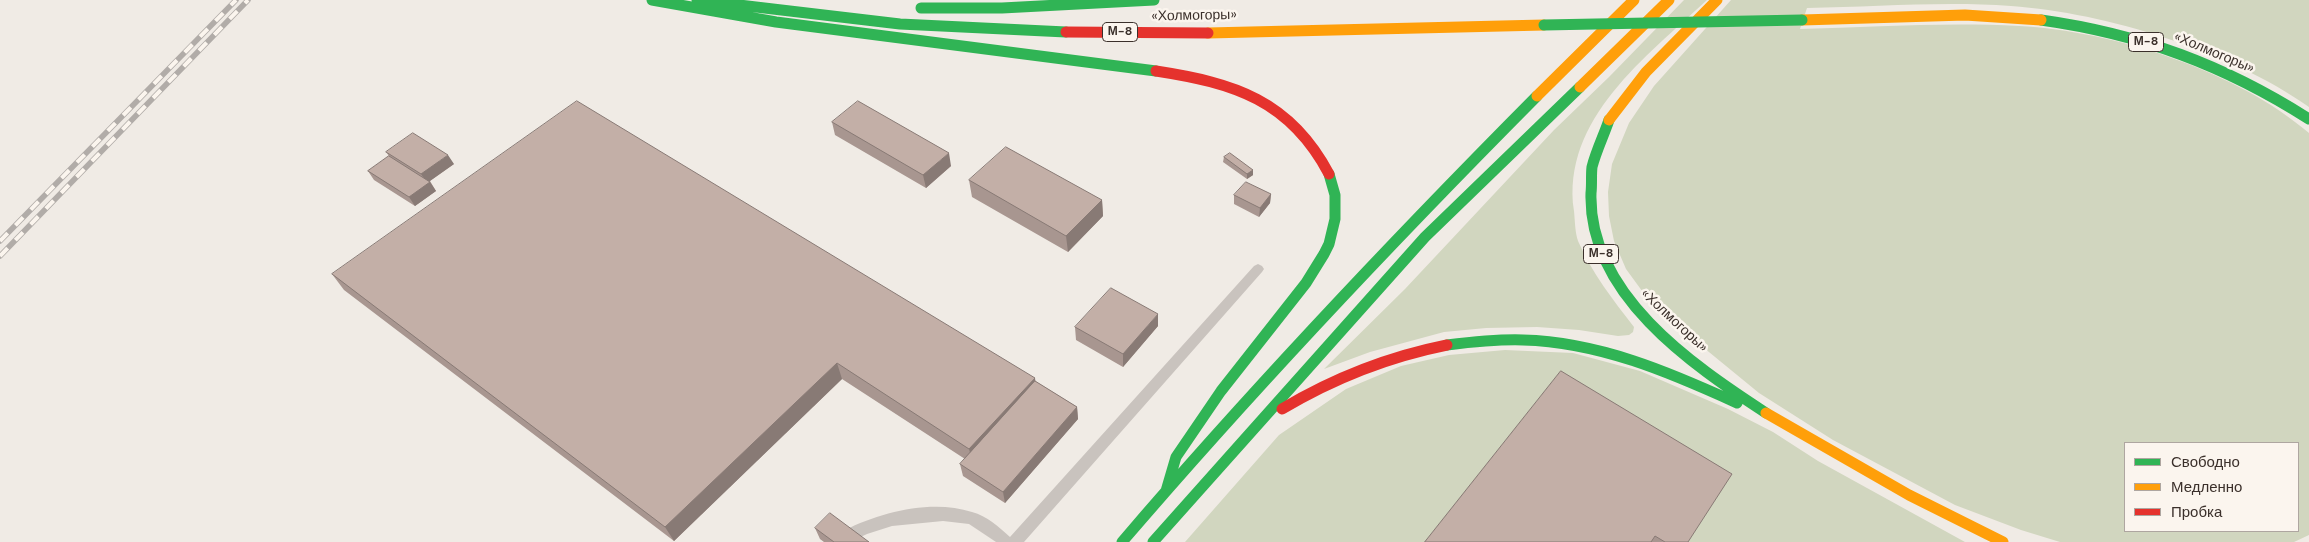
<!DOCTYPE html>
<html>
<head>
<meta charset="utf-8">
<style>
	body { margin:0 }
	#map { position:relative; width:2309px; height:542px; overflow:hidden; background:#f0ebe5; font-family:"DM Sans",sans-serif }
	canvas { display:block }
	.legend { position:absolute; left:2124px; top:442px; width:175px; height:90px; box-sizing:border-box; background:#fbf5ee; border:1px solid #aea6a0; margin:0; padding:6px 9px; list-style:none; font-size:15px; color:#3b302b }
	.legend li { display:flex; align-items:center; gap:10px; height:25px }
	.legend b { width:25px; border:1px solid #aea6a0 }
</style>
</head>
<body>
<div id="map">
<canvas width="2309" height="542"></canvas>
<ul class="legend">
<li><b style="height:6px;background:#30b455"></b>Свободно</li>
<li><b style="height:6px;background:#ff9f0a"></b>Медленно</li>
<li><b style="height:6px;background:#e5322d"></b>Пробка</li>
</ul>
</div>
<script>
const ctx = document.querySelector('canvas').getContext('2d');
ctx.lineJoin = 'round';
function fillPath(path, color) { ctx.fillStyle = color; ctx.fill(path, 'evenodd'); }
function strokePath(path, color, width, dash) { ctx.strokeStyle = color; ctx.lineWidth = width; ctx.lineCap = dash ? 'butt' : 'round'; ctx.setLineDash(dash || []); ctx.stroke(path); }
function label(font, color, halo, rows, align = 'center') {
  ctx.font = font + ' "DM Sans",sans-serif'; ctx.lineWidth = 5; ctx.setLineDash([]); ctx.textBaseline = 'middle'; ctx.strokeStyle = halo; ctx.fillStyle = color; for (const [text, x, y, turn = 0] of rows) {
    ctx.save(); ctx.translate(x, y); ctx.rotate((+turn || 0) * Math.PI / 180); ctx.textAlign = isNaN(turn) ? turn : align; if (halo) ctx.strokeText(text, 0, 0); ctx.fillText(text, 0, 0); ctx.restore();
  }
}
const green = new Path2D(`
	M1684,0H1707C1647,56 1561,119 1574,211C1575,221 1575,232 1578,241C1592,273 1613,300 1634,327L1633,332L1629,335L1618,336L1579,330L1537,327L1486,328L1444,332L1370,352L1324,369L1405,289L1554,130L1609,77Z
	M1731,0H2309V107C2230,51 2107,13 2011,6C1943,1 1874,7 1807,8L1800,29C1873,27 1947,22 2019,26C2114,31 2237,71 2309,133V535L2294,542H2060L2021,530L1955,505L1833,440L1759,393L1665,316L1645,295L1626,269L1614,241L1609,216L1608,192L1612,164L1629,123L1654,86ZM2125,443H2298V531H2125Z
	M1505,350L1573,353L1640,371L1728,409L1773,432L1818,461L1965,542H1185L1279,435L1346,389L1401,366L1449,355Z`);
const lane = new Path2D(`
	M1258,264L1262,266L1264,269L1262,272L1024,542H996L969,524L943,521L892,526L867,534L850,542L845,540L843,535L845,530C881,512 932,499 972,512C987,516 999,527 1010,537L1254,266Z`);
const fast = new Path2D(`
	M652,0L776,22L1156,71
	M697,0L900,24L1066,32
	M921,8H1002L1154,0
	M2041,20C2141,34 2224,65 2309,119
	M1609,120C1604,135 1596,151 1592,167C1591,175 1592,185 1591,193C1588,294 1691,364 1766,413
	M1447,345C1472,342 1497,339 1523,340C1599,342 1669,372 1737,403
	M1166,491L1176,457L1221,391L1306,283L1324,254L1329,244L1335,219V195L1329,174
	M1122,542C1254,388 1394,240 1537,96
	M1153,542L1425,237L1580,87`);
const slow = new Path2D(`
	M1802,20L1965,15L2041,20
	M1208,33L1544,25
	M1580,87L1669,0
	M1537,96L1634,0
	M1609,120L1646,72L1717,0
	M1766,413L1909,495L2003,542`);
const jam = new Path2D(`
	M1066,32L1208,33
	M1156,71C1234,83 1290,100 1329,174
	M1282,409C1334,378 1387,357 1447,345`);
const rail = new Path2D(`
	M0,241L236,0
	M0,256L248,0`);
const fastBridge = new Path2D(`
	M1544,25L1802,20`);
const wall = new Path2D(`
	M832,122L951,166L926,188L835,135Z
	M386,152L454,164L430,181L436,191L415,206L374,180L368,171L389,156Z
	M1224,157L1253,170V175L1247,179L1223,162Z
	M969,180L1102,200L1103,216L1068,252L972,197Z
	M1271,194L1270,203L1259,217L1234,204V195Z
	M332,274L1035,381L1077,407L1078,419L1005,503L963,476L960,464L965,459L842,379L674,541L344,290Z
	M1158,326L1123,367L1076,340L1075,327Z
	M1561,371L1688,542H1425Z
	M815,528L869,542H824L820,539Z`);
const shadedWall = new Path2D(`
	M949,153L951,166L926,188L923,175Z
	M448,155L454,164L427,183L421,174Z
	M1253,170V175L1247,179V174Z
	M430,182L436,191L415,206L409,197Z
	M1271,194L1270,203L1259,217L1260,208Z
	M1102,200L1103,216L1068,252L1066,236Z
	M1158,314V326L1123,367V354Z
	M837,363L842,379L674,541L665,527Z
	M1035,378L1037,394L973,464L969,449Z
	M1077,407L1078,419L1005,503L1003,492Z`);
const building = new Path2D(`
	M577,101L1035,378L969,449L837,363L665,527L332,274Z
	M858,101L949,153L923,175L832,122Z
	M413,133L448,155L421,174L386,152Z
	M1006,147L1102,200L1066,236L969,180Z
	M1230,153L1253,170L1247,174L1224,157Z
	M389,156L430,182L409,197L368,171Z
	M1246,182L1271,194L1260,208L1234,195Z
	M1111,288L1158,314L1123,354L1075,327Z
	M1561,371L1732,474L1688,542H1665L1655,536L1651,542H1425Z
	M1035,381L1077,407L1003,492L960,464Z
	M830,513L869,542H834L815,528Z`);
const shields = [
	[1120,32,35],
	[2146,42,35],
	[1601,254,35]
];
const shieldNames = [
	["М-8",1120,32],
	["М-8",2146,42],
	["М-8",1601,254]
];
const streetNames = [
	["«Холмогоры»",1194,16,-1],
	["«Холмогоры»",2214,53,23],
	["«Холмогоры»",1674,321,43]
];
fillPath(green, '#d1d6bf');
fillPath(lane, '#c9c3be');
strokePath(fast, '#30b455', 11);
strokePath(slow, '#ff9f0a', 11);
strokePath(jam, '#e5322d', 11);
strokePath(rail, '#b1aca8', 5.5);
strokePath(rail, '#fbf5ee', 4, [11]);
strokePath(fastBridge, '#30b455', 11);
fillPath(wall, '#a89690');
fillPath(shadedWall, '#887a75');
fillPath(building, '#c3afa7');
strokePath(building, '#887a75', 1);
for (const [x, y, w] of shields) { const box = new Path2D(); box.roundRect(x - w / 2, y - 9.5, w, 19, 4); ctx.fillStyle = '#fbf5ee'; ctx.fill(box); strokePath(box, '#3b302b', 1); }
label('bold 12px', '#3b302b', null, shieldNames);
label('14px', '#3b302b', '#fbf5ee', streetNames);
</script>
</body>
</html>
